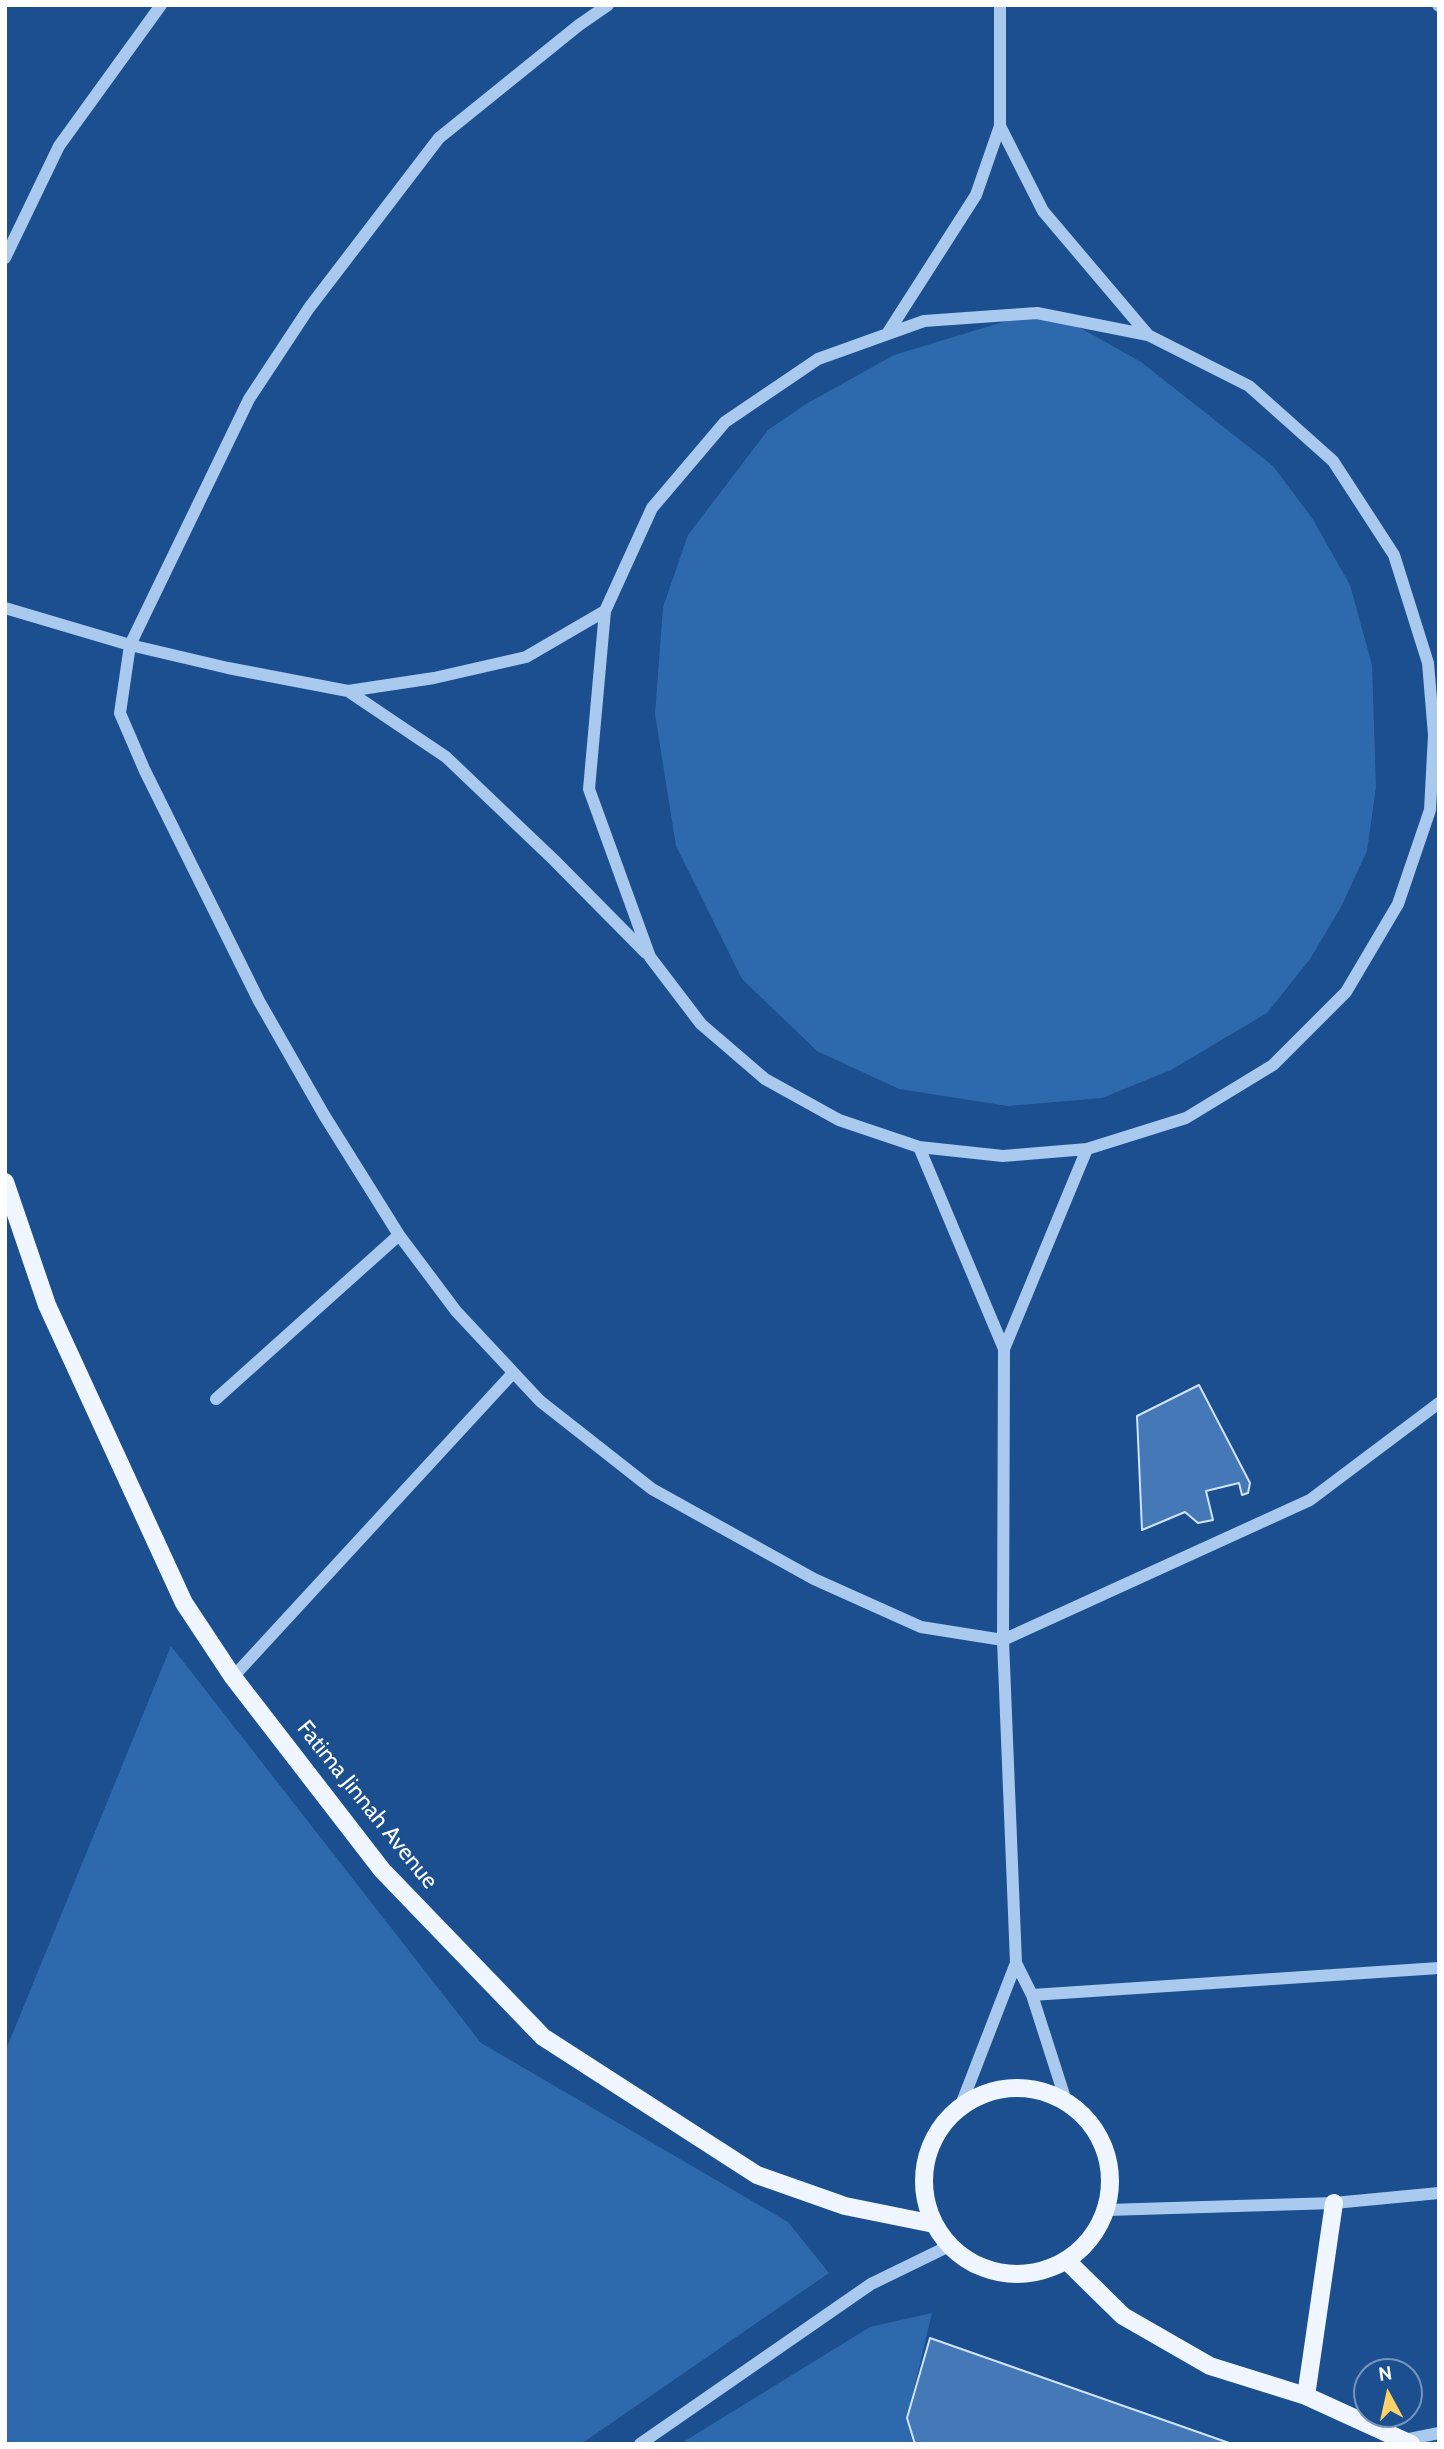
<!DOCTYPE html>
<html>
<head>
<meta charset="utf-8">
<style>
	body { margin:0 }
	#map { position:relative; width:1444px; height:2449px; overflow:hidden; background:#1b4f8f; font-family:Cabin,sans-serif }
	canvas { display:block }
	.frame { position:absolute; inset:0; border:7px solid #fff; pointer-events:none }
	.north { position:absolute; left:1353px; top:2358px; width:70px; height:70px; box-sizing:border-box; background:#1b4f8f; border:2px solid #7695bc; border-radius:50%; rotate:352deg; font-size:19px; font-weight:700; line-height:28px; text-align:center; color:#fff }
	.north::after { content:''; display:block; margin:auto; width:24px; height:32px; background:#ffd166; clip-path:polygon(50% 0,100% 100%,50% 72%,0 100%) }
</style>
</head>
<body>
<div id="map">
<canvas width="1444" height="2449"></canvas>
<div class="frame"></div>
<div class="north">N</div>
</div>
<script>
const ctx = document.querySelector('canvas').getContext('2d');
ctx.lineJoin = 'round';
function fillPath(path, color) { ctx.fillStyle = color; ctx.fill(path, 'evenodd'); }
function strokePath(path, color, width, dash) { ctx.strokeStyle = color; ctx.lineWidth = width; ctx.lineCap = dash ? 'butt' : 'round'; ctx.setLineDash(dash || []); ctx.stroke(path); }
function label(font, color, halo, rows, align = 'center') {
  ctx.font = font + ' Cabin,sans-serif'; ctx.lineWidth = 6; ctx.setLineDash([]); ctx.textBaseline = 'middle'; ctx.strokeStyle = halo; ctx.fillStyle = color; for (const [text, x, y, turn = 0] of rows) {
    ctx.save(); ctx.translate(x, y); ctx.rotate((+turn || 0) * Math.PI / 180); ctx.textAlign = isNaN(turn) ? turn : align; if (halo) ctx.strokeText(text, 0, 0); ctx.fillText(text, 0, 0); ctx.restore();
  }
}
const green = new Path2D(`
	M1023,316L1077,326L1141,362L1273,466L1312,518L1350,585L1372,665L1376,787L1367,851L1341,907L1310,959L1267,1013L1171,1070L1102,1098L1008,1106L899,1089L817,1051L742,979L676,846L655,714L663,607L688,535L768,430L806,404L894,355Z
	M171,1646L481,2043L788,2222L829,2273L581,2444H5V2052Z
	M932,2313L907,2418L915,2444H680L870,2327Z`);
const building = new Path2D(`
	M1199,1385L1250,1483L1248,1493L1242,1495L1239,1483L1206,1491L1213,1520L1198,1523L1185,1512L1142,1530L1137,1416Z
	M930,2338L1232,2444H915L907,2418Z`);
const minor = new Path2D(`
	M608,5L579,25L439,138L309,308L249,399L130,645L120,713L145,771L259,1001L324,1115L399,1235L456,1311L540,1401L652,1489L814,1579L921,1627L1003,1640L1310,1500L1439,1403
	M1438,5L1439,6
	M1000,126L1043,211L1148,335
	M5,258L59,146L161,5
	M887,334L976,195L1000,126V5
	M5,608L130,645L228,668L348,691L434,678L526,657L605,611L652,508L725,422L818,359L924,321L1037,313L1148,335L1249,386L1333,461L1394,555L1428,663L1434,735L1430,810L1398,904L1346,992L1273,1065L1186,1118L1087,1149L1003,1156L919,1147L839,1120L765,1079L701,1024L650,957L589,789L605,611
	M348,691L446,757L554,860L646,953
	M919,1147L1004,1349
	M216,1399L399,1235
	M233,1677L513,1373
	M1016,1963L1032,1995L1065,2098
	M1032,1995L1439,1968
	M961,2105L1016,1963L1003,1640L1004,1349L1087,1149
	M1107,2210L1334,2203L1439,2193
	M1404,2440L1439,2433
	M640,2444L871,2284L949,2246`);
const major = new Path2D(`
	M5,1182L47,1305L184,1603L233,1677L382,1870L543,2037L757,2175L845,2206L934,2224
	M924 2181a93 93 0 1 1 186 0a93 93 0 1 1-186 0Z
	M1067,2261L1123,2316L1210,2366L1306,2396L1411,2444
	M1306,2396L1334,2203`);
const streetNames = [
	["Fatima Jinnah Avenue",367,1805,51]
];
fillPath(green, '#2e69ad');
fillPath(building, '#4478b7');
strokePath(building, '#cfe3fa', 2);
strokePath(minor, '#a9c9ee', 12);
strokePath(major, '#f0f6ff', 18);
label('23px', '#fff', '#1b4f8f', streetNames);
</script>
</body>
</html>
